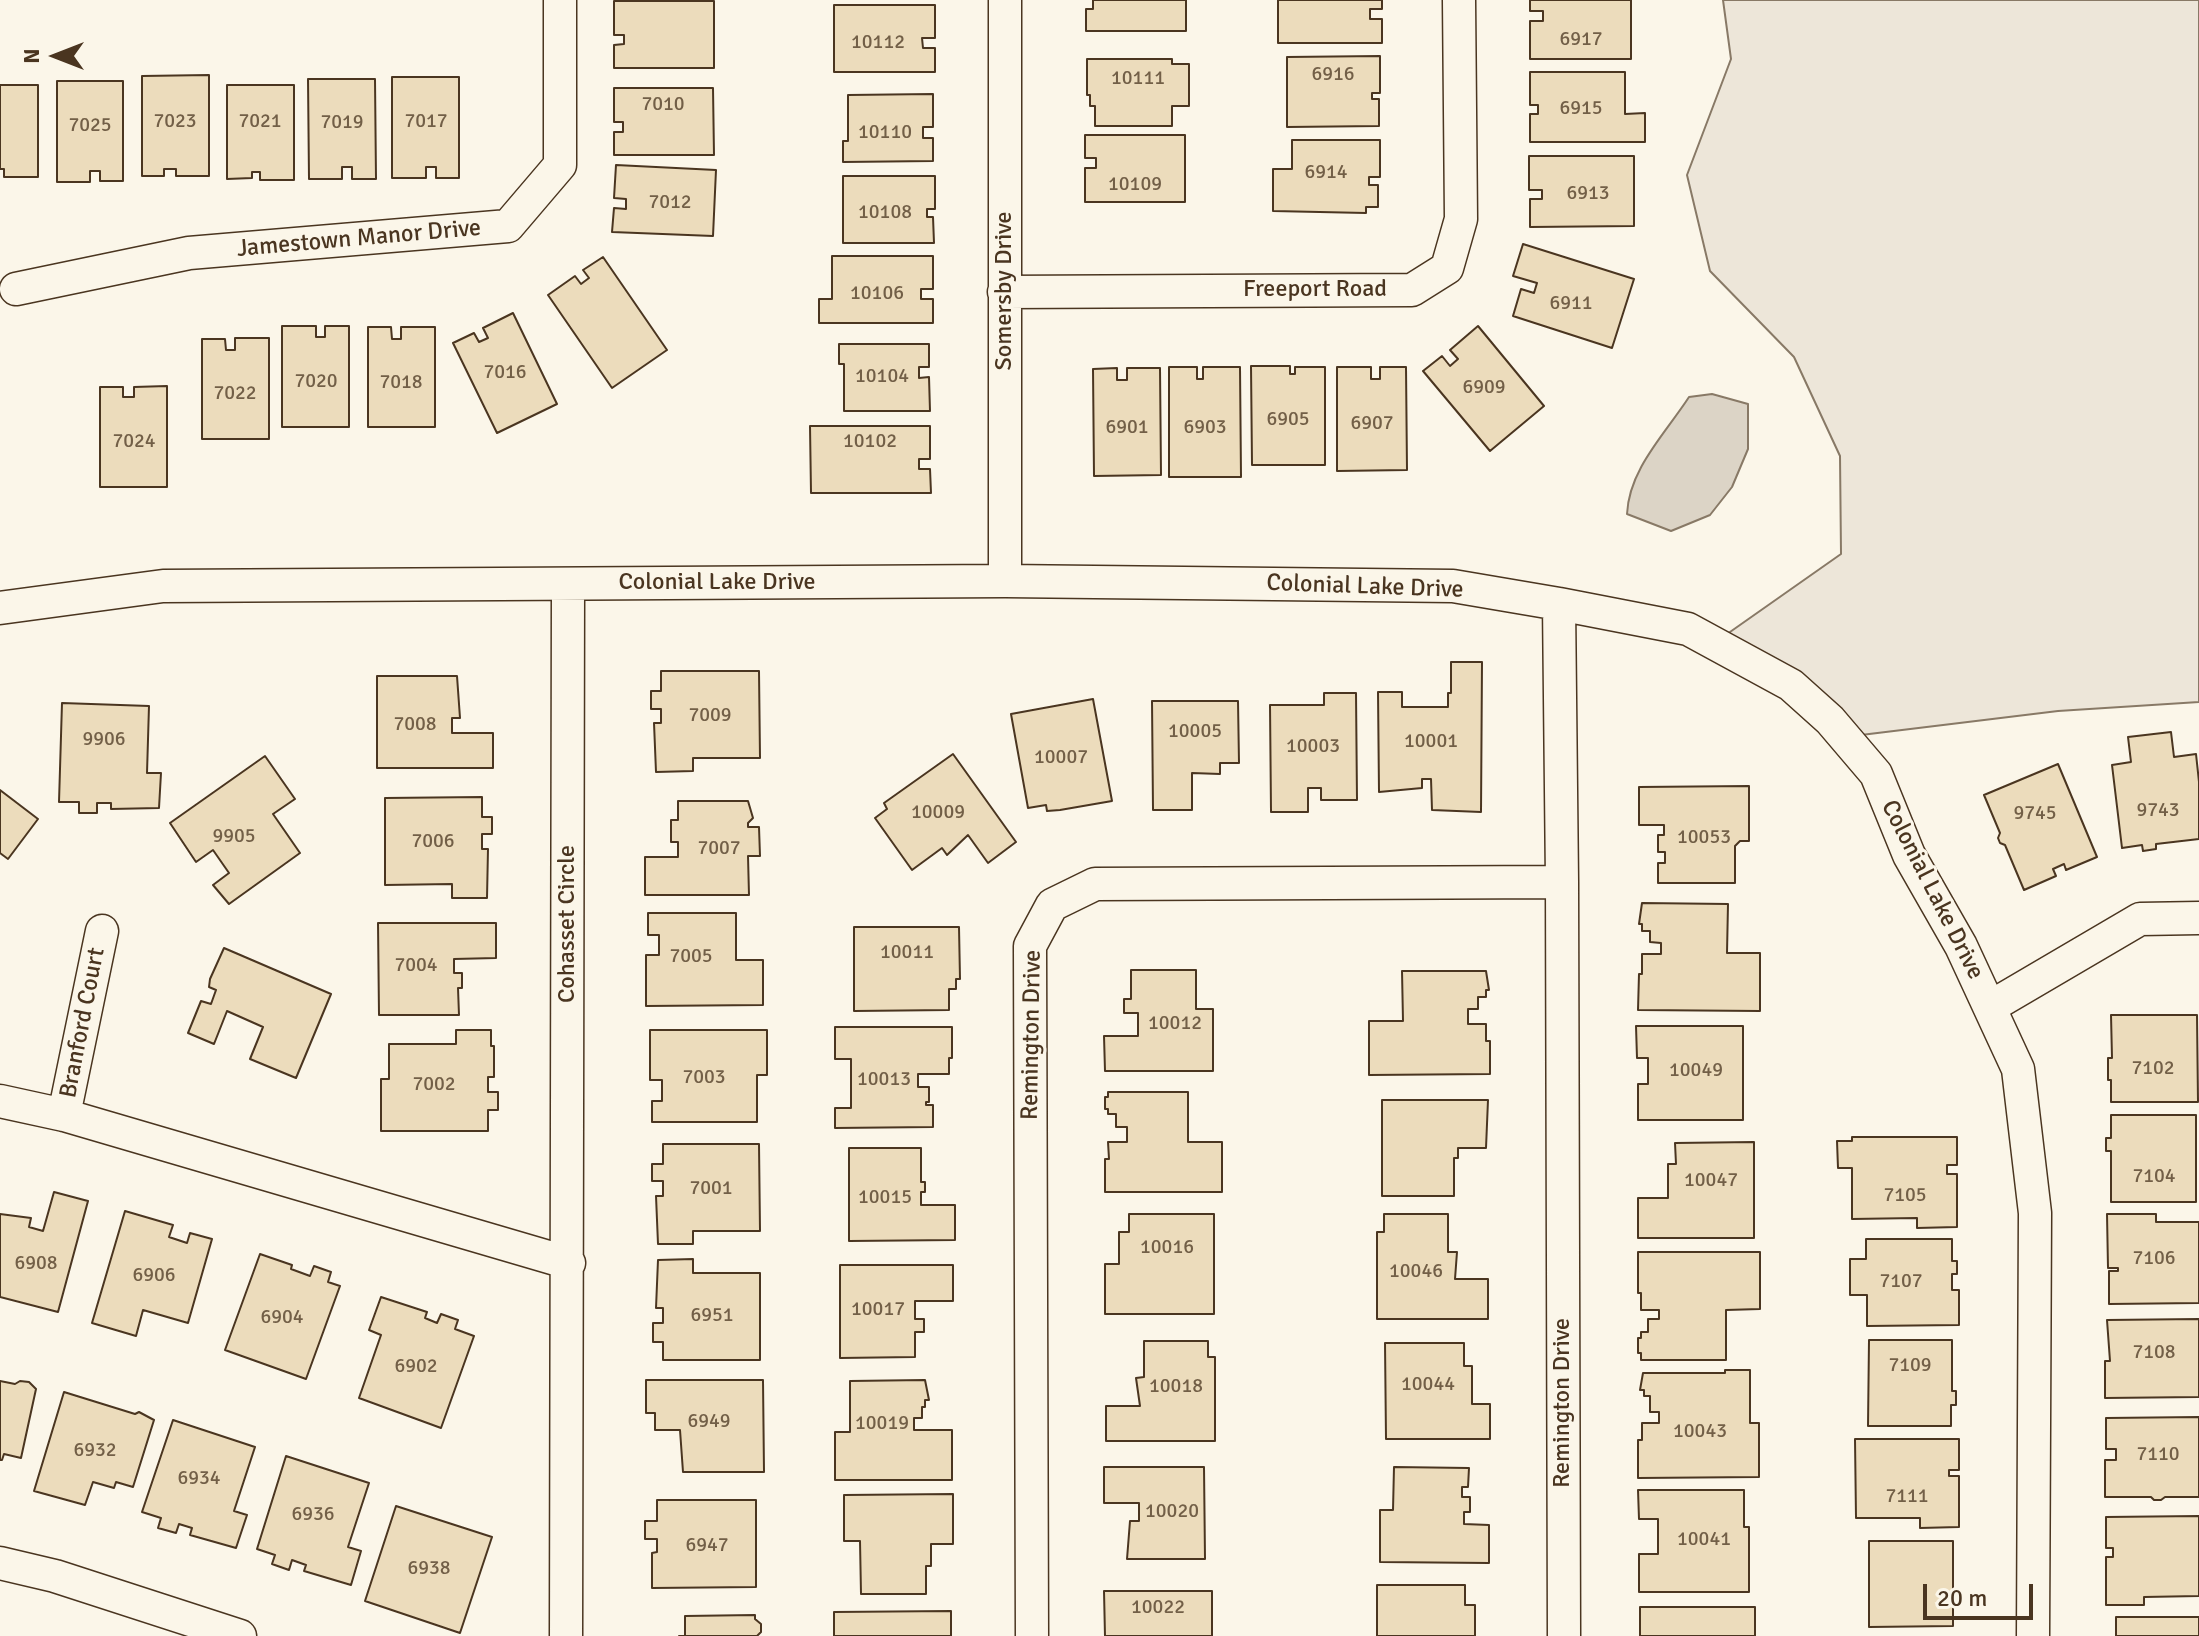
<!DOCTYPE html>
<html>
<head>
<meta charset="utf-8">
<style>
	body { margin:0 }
	#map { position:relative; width:2199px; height:1636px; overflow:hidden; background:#fbf6e9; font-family:Signika,sans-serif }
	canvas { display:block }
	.north { position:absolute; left:16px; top:16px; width:80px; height:80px; -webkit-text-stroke:6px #fbf6e9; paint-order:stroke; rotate:270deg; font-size:22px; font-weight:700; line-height:32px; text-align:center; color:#4a3520 }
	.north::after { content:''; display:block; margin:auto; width:28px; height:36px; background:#4a3520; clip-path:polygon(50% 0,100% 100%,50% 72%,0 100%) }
	.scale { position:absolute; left:1923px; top:1584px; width:110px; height:36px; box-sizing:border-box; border:4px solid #4a3520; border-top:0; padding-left:10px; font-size:24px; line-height:28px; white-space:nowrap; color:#4a3520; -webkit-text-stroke:6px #fbf6e9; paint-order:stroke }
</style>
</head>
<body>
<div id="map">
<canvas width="2199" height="1636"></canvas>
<div class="north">N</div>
<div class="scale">20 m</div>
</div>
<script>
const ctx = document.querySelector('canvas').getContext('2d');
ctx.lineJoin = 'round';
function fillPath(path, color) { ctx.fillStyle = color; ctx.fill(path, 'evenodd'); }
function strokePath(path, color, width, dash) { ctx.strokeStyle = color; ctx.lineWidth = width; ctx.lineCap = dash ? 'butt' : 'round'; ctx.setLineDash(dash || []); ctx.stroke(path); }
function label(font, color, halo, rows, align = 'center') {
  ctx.font = font + ' Signika,sans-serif'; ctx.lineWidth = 6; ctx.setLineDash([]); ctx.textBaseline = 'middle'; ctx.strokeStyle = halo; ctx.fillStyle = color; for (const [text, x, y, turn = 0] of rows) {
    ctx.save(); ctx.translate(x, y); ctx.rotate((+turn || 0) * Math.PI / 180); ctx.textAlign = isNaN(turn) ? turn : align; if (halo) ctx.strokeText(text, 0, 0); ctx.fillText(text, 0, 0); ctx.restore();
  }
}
const green = new Path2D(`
	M1723,0H2199V702L2058,711L1861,735L1720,639L1841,554L1840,456L1794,357L1710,271L1687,175L1731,59Z`);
const water = new Path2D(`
	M1712,394L1748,404V449L1732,487L1710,515L1671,531L1627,514C1629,469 1665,434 1689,397Z`);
const building = new Path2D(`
	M1093,0H1186V31H1086V9H1093Z
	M1278,0H1382V9H1370V19H1382V43H1278Z
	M1530,0H1631V59H1530V21H1543V11H1530Z
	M614,1H714V68H614V45L624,44V35H614Z
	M834,5H935V38H922L923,48H935V72H834Z
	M1380,56V93H1372V99H1379V126L1287,127V57Z
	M1087,59H1172V64H1189V106H1172V126H1095V106H1090V95H1087Z
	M1530,72H1625V114L1645,113V142H1530V114H1538V105H1530Z
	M209,75V176H176V169H164V176H142V76Z
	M392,77H459V178H436V167H426V178H392Z
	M308,79H375L376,179H352V167H342V179H309Z
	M57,81H123V181H100V171H90V182H57Z
	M0,85H38V177H4V169H0Z
	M227,85H294V180H260V172H252V178L227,179Z
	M614,88H713L714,155H614V132H623V122H614Z
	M933,94V127H923V138H933V161L843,162V141H848V95Z
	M1085,135H1185V202H1085V168H1096V158H1085Z
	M1292,140H1380V177H1369V185H1378V207H1366V213L1273,211V169H1292Z
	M1529,156H1634V226L1530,227V199H1542V190H1529Z
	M616,165L716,170L713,236L612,232L614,208L626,209V199L614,198Z
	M843,176H935V209H927V217H933L934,243H843Z
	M1523,244L1634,279L1612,348L1513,316L1521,289L1534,293L1537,283L1513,276Z
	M832,256H933V289H921V299H933V323H819V299H832Z
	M603,257L667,350L612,388L548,295L575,276L581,284L589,278L583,270Z
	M513,313L557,404L497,433L453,343L474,333L479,342L488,338L483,328Z
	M282,326H316V337H325V326H349V427H282Z
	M1478,326L1544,406L1490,451L1423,371L1442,356L1450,366L1458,359L1450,350Z
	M368,327H391L392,339H401V327H435V427H368Z
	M235,338H269V439H202V339H225L226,350H235Z
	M839,344H929V367H919V378L929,377L930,411H844V364H839Z
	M1251,366H1290V374H1295V367H1325V465H1252Z
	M1169,367H1197V379H1203V367H1240L1241,477H1169Z
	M1337,367H1371V379H1380V367H1406L1407,470L1337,471Z
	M1117,368V380H1127V368H1160L1161,475L1094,476L1093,369Z
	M167,386V487H100V387H123V397H134V387Z
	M810,426H930V459H919V469H930L931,493H811Z
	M1451,662H1482L1481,812L1432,810L1431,779H1422V788L1379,792L1378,692H1402V707H1448V693H1451Z
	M661,671H759L760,758H693V771L656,772L654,723H661V709H651V691H661Z
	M377,676H457L460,718H452V733H493V768H377Z
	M1324,693H1356L1357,800H1321V788H1308V812H1271L1270,705H1324Z
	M1093,699L1112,801L1060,810L1047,811L1046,805L1028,808L1011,714Z
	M1152,701H1238L1239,763H1220V774L1192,773V810H1153Z
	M62,703L149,706L147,773H161L159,808L111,809V803H97V813H79V802H59Z
	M2171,732L2174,757L2196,754L2199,782V839L2156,844V849L2143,851L2142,845L2122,848L2112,765L2131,762L2128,737Z
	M953,754L1016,842L988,863L968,835L947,855L942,848L912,870L875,818L887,809L884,803Z
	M265,756L295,799L273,814L300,853L229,904L213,885L229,873L213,850L196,862L170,823Z
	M2058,764L2097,857L2066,870L2064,864L2053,869L2056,876L2024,890L2005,845L2000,843L1998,838L2000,833L1984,795Z
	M1749,786V841H1740L1735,846V883H1658V863H1665V852H1658V835H1664V825H1639V787Z
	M0,790L38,819L8,859L0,853Z
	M482,797V817H492V834H482V849H488L487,898H452V884L385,885V798Z
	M678,801H748L753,818L748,823V827H759L760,856H748L749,895H645V857H678V842H671V820H678Z
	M1642,903L1728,904L1727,953H1760V1011L1638,1010L1639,974H1642V954H1661V943L1650,942V931H1642V924H1639Z
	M648,913H736V960H763V1005L646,1006V955H659V935H648Z
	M378,923H496V958L454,959V973H462V988H458L459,1015H379Z
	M854,927H959L960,979H956V989H949V1010L854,1011Z
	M224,948L331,994L296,1078L250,1059L263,1027L227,1011L214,1044L188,1033L201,1001L211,1004L216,990L209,987L210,979Z
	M1131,970H1196V1009H1213V1071H1105L1104,1036H1138V1013H1124V999H1131Z
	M1402,971H1486L1489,990H1486V997H1478V1009H1468V1024H1486V1041H1490V1074L1369,1075V1021H1403Z
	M2111,1015H2197L2198,1102H2111V1080H2108V1058H2112Z
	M1636,1026H1743V1120H1638V1084H1648V1058H1637Z
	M835,1027H952V1058H949V1074H918V1087H929V1102H926V1105H933V1127L835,1128V1108H851V1059H835Z
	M456,1030H491V1046H494V1077H488V1092H498V1110H488V1131H381V1079H389V1044H456Z
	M650,1030H767V1075H757V1122H652V1101H662V1080H650Z
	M1108,1092H1188V1142H1222V1192H1105V1159H1109L1108,1142H1127V1127H1116V1114H1108V1109H1105V1097H1108Z
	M1382,1100H1488L1486,1148H1458V1158H1454V1196H1382Z
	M2111,1115H2196V1202H2111V1151H2106V1138H2111Z
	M1852,1137H1957V1165H1947V1174H1957V1227L1917,1228V1218L1852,1219V1168H1838L1837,1141H1852Z
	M1754,1142V1238H1638V1198H1668V1164H1676L1675,1143Z
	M663,1144H759L760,1231H693V1244H658L656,1196H663V1181H652V1164H663Z
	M849,1148H921V1182H925V1192H921V1205H955V1240L849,1241Z
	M54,1192L88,1201L58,1312L0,1297V1214L31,1218L29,1227L43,1231Z
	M125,1211L173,1225L169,1237L187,1243L190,1233L212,1239L188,1323L143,1310L136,1336L92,1323Z
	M1129,1214H1214V1314H1105V1264H1119V1232H1129Z
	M1384,1214H1448V1252H1457L1455,1279H1488V1319H1377V1232H1384Z
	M2107,1214H2156V1222H2199V1303L2109,1304V1271H2118V1268H2108Z
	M1866,1239H1952V1261H1957V1274H1952V1290H1959V1325L1867,1326V1295H1850V1259H1866Z
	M1638,1252H1760V1309L1726,1310V1360H1641V1353H1638V1338H1641V1332H1648V1319H1659V1310H1641V1293H1638Z
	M260,1254L292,1265L291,1269L310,1276L314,1266L331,1272L328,1282L340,1286L306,1379L225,1350Z
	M693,1259V1273H760V1360H663V1342H653V1323H663V1308H656L658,1260Z
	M840,1265H953V1301H915V1319H924V1332H915V1357L840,1358Z
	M381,1297L427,1312L425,1318L437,1323L441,1314L458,1320L455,1329L474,1336L441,1428L359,1398L381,1335L369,1330Z
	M2199,1319V1397L2105,1398V1361H2110L2107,1320Z
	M1869,1340H1952V1391H1956V1405H1951V1426H1868Z
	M1144,1341H1208V1357H1215V1441H1106V1406H1140L1136,1378L1144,1377Z
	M1385,1343H1464V1366H1472V1404H1490V1439H1386Z
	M1725,1370H1750V1423H1759V1477L1638,1478V1440H1642V1423H1659V1412H1650V1396H1644V1390H1640L1643,1373H1725Z
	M646,1380H763L764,1472H683L680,1430H655V1413H646Z
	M925,1380L929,1400H925V1407H922V1418H914V1430H952V1480H835V1432H850V1381Z
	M0,1381L15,1384L20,1381L29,1382L36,1389L21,1458L4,1454L2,1460H0Z
	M64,1392L135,1414L139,1412L154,1420L133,1487L116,1482L114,1488L93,1482L85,1505L34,1491Z
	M2199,1417V1497H2165L2161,1500H2154L2151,1497H2105V1460H2116V1449H2106V1418Z
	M173,1420L255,1447L234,1511L247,1515L236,1548L190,1535L192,1528L179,1524L176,1533L158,1528L161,1518L142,1512Z
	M1855,1439H1959V1470H1949V1476H1959V1527L1920,1528V1518H1856Z
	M286,1456L369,1483L348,1547L361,1551L351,1585L304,1571L306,1565L292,1560L289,1570L272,1564L275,1555L257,1549Z
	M1104,1467H1204L1205,1559H1127L1130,1521H1139V1503H1104Z
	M1394,1467L1469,1468L1468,1487H1462V1497H1470V1512H1464V1524L1489,1525V1563L1380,1562V1510H1393Z
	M1638,1490H1744V1527H1749V1592H1639V1554H1658V1519H1639Z
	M953,1494V1544H931V1566H926V1594H861L860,1541H844V1495Z
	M657,1500H756V1587L652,1588V1553L657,1552V1539H645V1521H657Z
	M396,1506L492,1537L460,1633L365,1601Z
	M2199,1516V1596L2144,1597V1605H2106V1557H2113V1548H2106V1517Z
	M1869,1541H1953V1591H1958V1604H1953V1626L1869,1627Z
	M1377,1585H1465V1605H1475V1636H1377Z
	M1104,1591H1212V1636H1105Z
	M1640,1607H1755V1636H1640Z
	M951,1611V1636H834V1612Z
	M755,1615V1619L761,1624V1632L757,1636H679H685V1616Z
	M2116,1617H2199V1636H2116Z`);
const minor = new Path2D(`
	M16,289L189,253L508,226L560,165V0
	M1004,292L1412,290L1447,268L1461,219L1459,0
	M1005,581V0
	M1559,604L1562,882
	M0,608L163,586L1005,581L1453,586L1559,604L1688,629L1791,685L1830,720L1876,774L1909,855L1961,946L2018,1069L2035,1213L2033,1636
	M1990,1007L2140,919L2199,918
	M0,1101L64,1115L569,1263
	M64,1115L102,931
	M0,1563L55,1576L240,1636
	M566,1636L568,585
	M1032,1636L1030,946L1052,905L1095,884L1562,882L1564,1636`);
const numberNames = [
	["6917",1581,40],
	["10112",878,43],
	["6916",1333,75],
	["10111",1138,79],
	["7010",663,105],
	["6915",1581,109],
	["7023",175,122],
	["7021",260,122],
	["7017",426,122],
	["7019",342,123],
	["7025",90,126],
	["10110",885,133],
	["6914",1326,173],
	["10109",1135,185],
	["6913",1588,194],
	["7012",670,203],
	["10108",885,213],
	["10106",877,294],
	["6911",1571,304],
	["7016",505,373],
	["10104",882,377],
	["7020",316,382],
	["7018",401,383],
	["6909",1484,388],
	["7022",235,394],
	["6905",1288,420],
	["6907",1372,424],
	["6901",1127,428],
	["6903",1205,428],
	["7024",134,442],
	["10102",870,442],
	["7009",710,716],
	["7008",415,725],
	["10005",1195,732],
	["9906",104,740],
	["10001",1431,742],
	["10003",1313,747],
	["10007",1061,758],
	["9743",2158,811],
	["10009",938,813],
	["9745",2035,814],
	["9905",234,837],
	["10053",1704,838],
	["7006",433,842],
	["7007",719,849],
	["10011",907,953],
	["7005",691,957],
	["7004",416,966],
	["10012",1175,1024],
	["7102",2153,1069],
	["10049",1696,1071],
	["7003",704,1078],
	["10013",884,1080],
	["7002",434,1085],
	["7104",2154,1177],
	["10047",1711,1181],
	["7001",711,1189],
	["7105",1905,1196],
	["10015",885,1198],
	["10016",1167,1248],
	["7106",2154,1259],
	["6908",36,1264],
	["10046",1416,1272],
	["6906",154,1276],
	["7107",1901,1282],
	["10017",878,1310],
	["6951",712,1316],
	["6904",282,1318],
	["7108",2154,1353],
	["7109",1910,1366],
	["6902",416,1367],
	["10044",1428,1385],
	["10018",1176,1387],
	["6949",709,1422],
	["10019",882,1424],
	["10043",1700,1432],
	["6932",95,1451],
	["7110",2158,1455],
	["6934",199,1479],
	["7111",1907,1497],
	["10020",1172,1512],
	["6936",313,1515],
	["10041",1704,1540],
	["6947",707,1546],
	["6938",429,1569],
	["10022",1158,1608]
];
const streetNames = [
	["Jamestown Manor Drive",359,239,-5],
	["Freeport Road",1315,290],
	["Somersby Drive",1005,291,-90],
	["Colonial Lake Drive",717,583],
	["Colonial Lake Drive",1365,587,2],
	["Colonial Lake Drive",1932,890,63],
	["Cohasset Circle",568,924,-90],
	["Branford Court",83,1023,-79],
	["Remington Drive",1032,1035,-89],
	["Remington Drive",1563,1403,-90]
];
fillPath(green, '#ede6d9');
strokePath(green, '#887966', 2);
fillPath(water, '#dcd4c6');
strokePath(water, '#887966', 2);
fillPath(building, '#ecdcbc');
strokePath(building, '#4a3520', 2);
strokePath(minor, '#4a3520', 35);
strokePath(minor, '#fbf6e9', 32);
label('20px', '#725f47', null, numberNames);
label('24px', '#4a3520', '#fbf6e9', streetNames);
</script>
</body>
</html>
